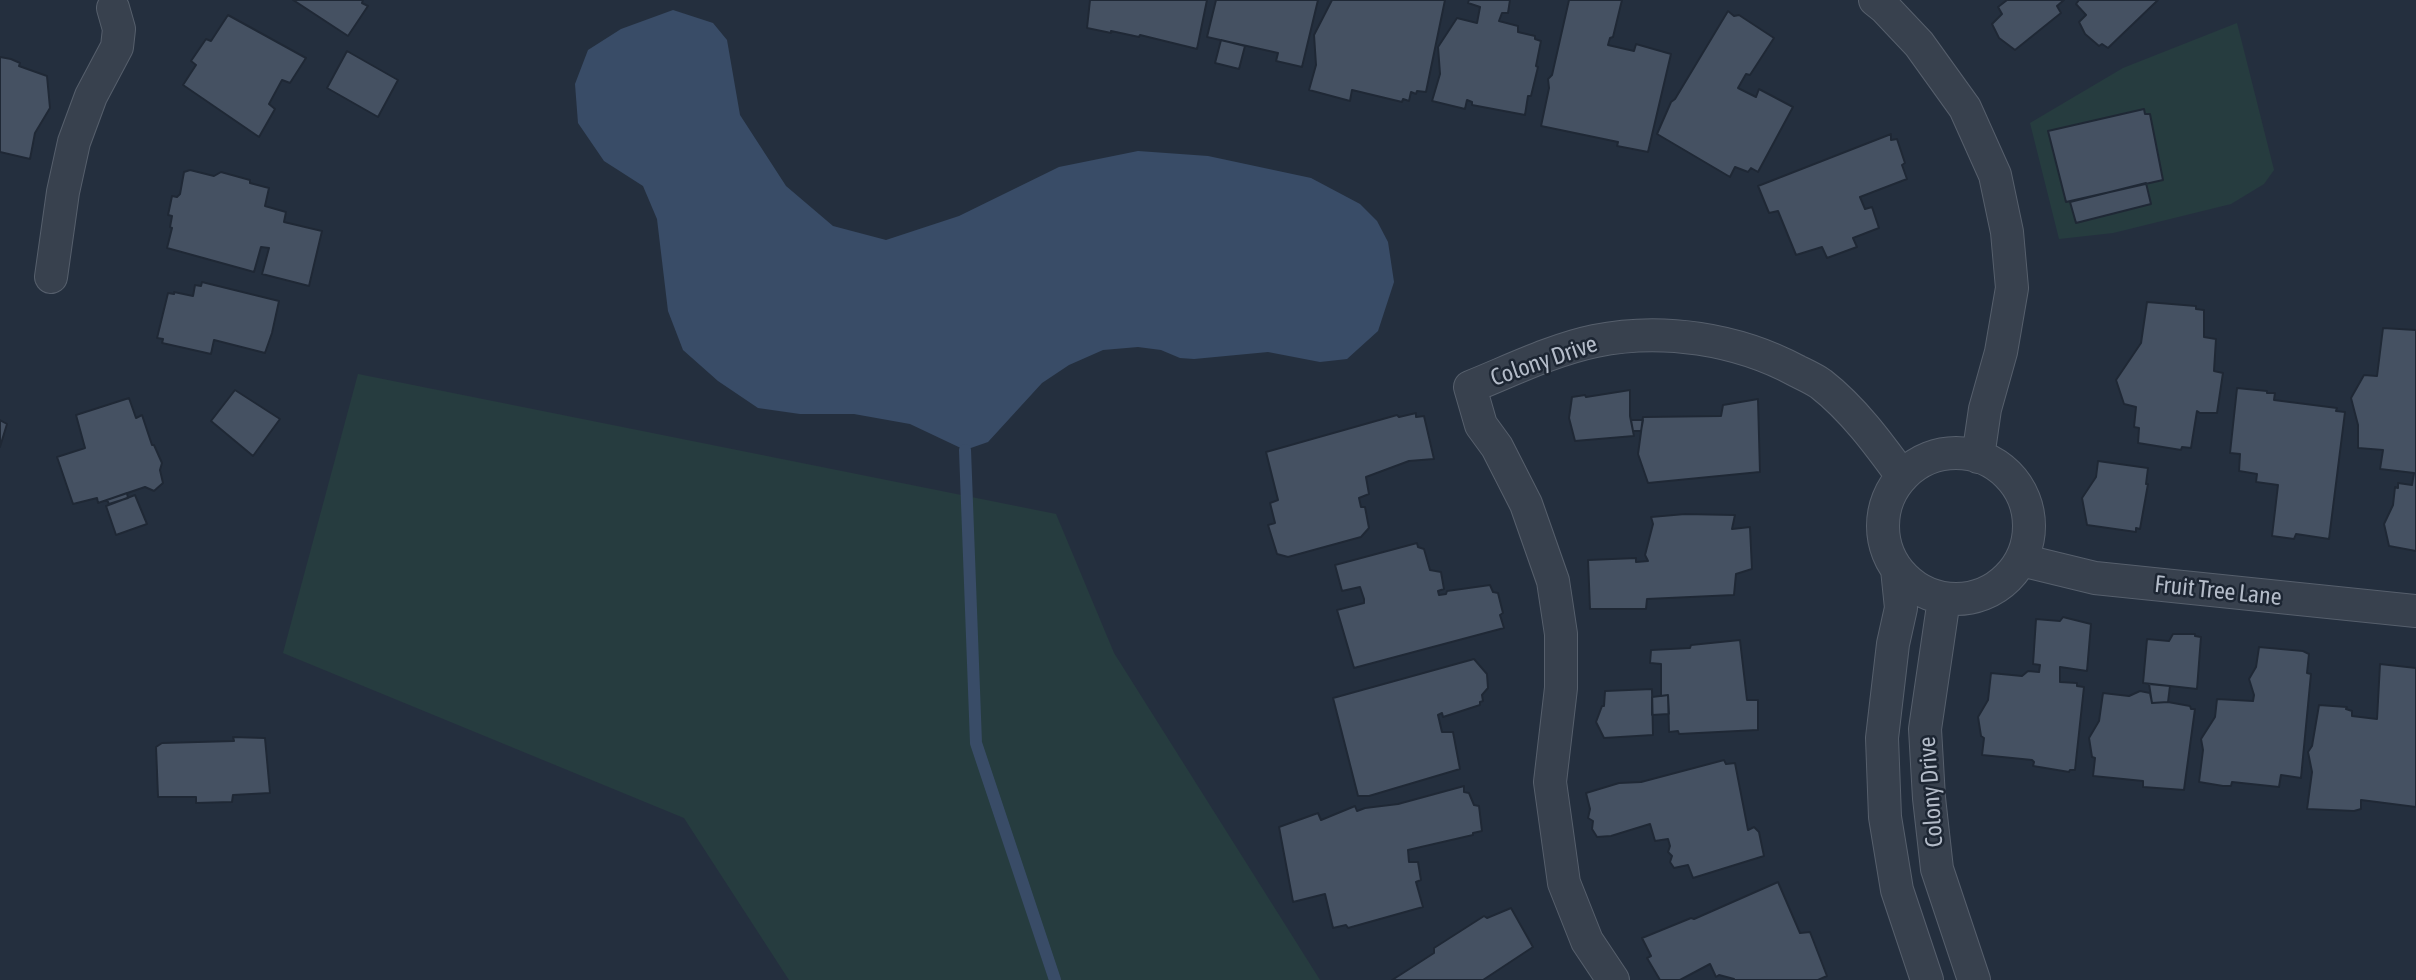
<!DOCTYPE html>
<html>
<head>
<meta charset="utf-8">
<style>
	body { margin:0 }
	canvas { display:block; background:#242f3e }
</style>
</head>
<body>
<canvas width="2416" height="980"></canvas>
<script>
const ctx = document.querySelector('canvas').getContext('2d');
ctx.lineJoin = 'round';
function fillPath(path, color) { ctx.fillStyle = color; ctx.fill(path, 'evenodd'); }
function strokePath(path, color, width, dash) { ctx.strokeStyle = color; ctx.lineWidth = width; ctx.lineCap = dash ? 'butt' : 'round'; ctx.setLineDash(dash || []); ctx.stroke(path); }
function label(font, color, halo, rows, align = 'center') {
  ctx.font = font + ' "Asap Condensed",sans-serif'; ctx.lineWidth = 5; ctx.setLineDash([]); ctx.textBaseline = 'middle'; ctx.strokeStyle = halo; ctx.fillStyle = color; for (const [text, x, y, turn = 0] of rows) {
    ctx.save(); ctx.translate(x, y); ctx.rotate((+turn || 0) * Math.PI / 180); ctx.textAlign = isNaN(turn) ? turn : align; if (halo) ctx.strokeText(text, 0, 0); ctx.fillText(text, 0, 0); ctx.restore();
  }
}
const green = new Path2D(`
	M2237,23L2274,170L2264,184L2231,204L2113,233L2059,239L2030,123L2123,68Z
	M358,374L1056,514L1114,653L1320,980H789L684,818L283,653Z`);
const water = new Path2D(`
	M673,10L713,23L727,40L740,115L786,186L833,226L886,240L959,216L1059,167L1138,151L1208,156L1311,178L1360,204L1377,221L1388,242L1394,282L1378,331L1347,359L1320,362L1268,352L1194,359L1180,358L1161,350L1138,347L1103,350L1069,365L1042,383L988,442L965,450L910,424L854,414H800L758,408L718,381L683,350L668,311L657,219L643,186L604,161L578,123L575,84L588,50L621,29Z`);
const stream = new Path2D(`
	M965,450L976,743L1055,980`);
const building = new Path2D(`
	M293,0H363L362,3L368,6L348,36Z
	M1090,0H1207L1197,49L1140,35L1139,37L1111,31V33L1087,28Z
	M1216,0H1318L1302,67L1276,61L1278,53L1207,37Z
	M1332,0H1445L1426,92L1417,91L1416,94L1411,92L1409,101L1403,99L1402,102L1352,90L1350,101L1309,90L1316,65L1314,35Z
	M1469,0H1510L1508,13H1502L1499,21L1518,26V32L1535,36V39L1541,41L1536,66L1538,67L1531,96H1528L1525,115L1472,105V102L1467,100L1465,109L1432,101L1440,74L1438,47L1457,18L1477,23L1480,7L1468,3Z
	M1569,0H1622L1613,37L1610,38L1608,45L1634,51L1636,44L1671,54L1648,152L1617,146L1618,142L1541,126L1549,88L1548,79L1552,75Z
	M2007,0H2064L2057,6L2061,13L2015,50L1999,38L1992,24L2002,14L1998,7Z
	M2158,0L2108,48L2102,44L2099,46L2085,34L2079,22L2086,15L2076,4L2079,0Z
	M1728,11L1734,16L1739,15L1774,38L1750,75L1746,74L1738,88L1756,97L1759,89L1793,107L1758,172L1751,168L1748,172L1735,167L1730,177L1657,134L1671,102L1675,99Z
	M228,15L306,58L290,83L282,80L269,104L275,109L259,137L183,85L196,65L191,61L206,39L211,41Z
	M1221,40L1245,46L1239,69L1215,63Z
	M347,51L398,80L378,117L327,88Z
	M0,57L11,59L20,63L19,66L47,76L50,108L35,133L30,159L0,152Z
	M2144,109L2145,114H2150L2163,180L2066,202L2048,131Z
	M1891,134V140L1897,139L1905,163L1902,165L1907,179L1860,197L1865,209L1872,207L1879,228L1853,238L1857,247L1827,258L1822,247L1796,255L1778,211L1769,213L1758,186Z
	M190,170L214,176L221,172L250,180V183L269,188L265,206L286,212L284,222L322,231L309,286L262,274L269,248L261,247L254,272L167,248L172,228L170,227L172,216L168,215L172,196L177,197L180,194L184,172Z
	M2146,183L2151,204L2076,223L2070,202Z
	M202,282L279,301L272,333L265,353L214,340L211,354L162,343L163,339L157,338L168,293L174,294V292L193,296L195,285L201,286Z
	M2147,302L2196,306V309L2204,310V337L2216,339L2214,371L2223,373L2217,413H2200L2197,411L2191,448L2182,447L2181,450L2138,443L2139,428L2134,427L2136,407L2124,404L2116,380L2141,343Z
	M2383,328L2416,330V551L2389,546L2384,524L2393,505L2395,487L2398,488V483L2412,485L2414,473L2380,469L2383,450L2358,448V425L2351,398L2364,375L2377,376Z
	M2237,388L2267,391V393H2275L2274,400L2337,408L2336,411L2345,412L2329,539L2296,534L2294,539L2272,536L2278,485L2256,482L2257,474L2239,471L2240,454L2230,453Z
	M235,390L280,419L253,456L211,421Z
	M1630,390V416L1634,436L1575,441L1569,418L1572,397L1585,395L1586,397Z
	M129,398L136,418L142,415L152,445H154L162,463L160,470L163,483L154,491L145,487L98,503L97,498L73,504L57,457L85,448L76,415Z
	M1758,399L1760,472L1648,483L1638,454L1643,417L1721,416L1723,405Z
	M1416,413V417L1424,416L1434,459L1409,461L1366,477L1369,494L1359,498L1361,507H1365L1369,528L1361,537L1288,557L1277,554L1268,525L1275,523L1270,503L1278,500L1266,452L1397,415L1399,417Z
	M0,420L7,424L0,447Z
	M1631,420H1643L1641,431H1633Z
	M2098,461L2148,468L2146,484H2148L2140,529L2136,528V532L2087,525L2082,498L2096,477Z
	M127,493L128,498L109,504L107,500Z
	M135,495L147,524L116,535L106,506Z
	M1685,514L1735,515L1732,529L1750,527L1752,569L1736,574L1734,595L1647,599L1646,609H1590L1588,560L1636,558V562L1648,561L1645,555L1653,524L1651,517Z
	M1417,543L1418,547L1424,549L1430,570L1441,572L1444,589L1438,591L1439,595L1446,594L1447,591L1490,585L1493,592L1498,593L1503,613L1500,615L1504,628L1354,668L1337,610L1364,603V599L1360,587L1342,591L1335,565Z
	M2063,617L2091,624L2087,671L2060,667V682L2077,683V686L2084,687L2075,770H2070L2069,772L2033,766L2034,762L2032,760L1982,755L1984,738L1981,736L1978,717L1988,700L1991,673L2022,676L2028,671L2039,672L2040,665L2033,664L2036,619L2060,621Z
	M2173,634H2195V636L2201,637L2197,689L2143,683L2147,639L2169,641Z
	M1740,640L1747,700H1758V730L1679,734L1678,731L1669,732L1668,695L1661,696V664L1650,663L1651,650L1690,648L1691,645Z
	M2259,647L2303,651L2309,654L2307,673L2311,674L2301,778L2281,775L2279,787L2232,782L2231,786H2223L2199,782L2203,750L2201,739L2215,717L2217,699L2253,701L2254,695L2249,679L2256,667Z
	M1474,659L1487,674L1488,688L1482,695L1483,701L1480,702V705L1443,717L1442,713L1438,715L1442,732H1453L1460,769L1369,796H1358L1333,698Z
	M2380,664L2416,668V807L2361,800V809L2354,811L2307,809L2312,772L2308,752L2312,746L2319,705L2347,707L2346,709L2352,711V716L2377,719Z
	M2149,684L2170,686L2168,702L2152,703Z
	M1652,689L1653,735L1604,738L1596,722L1602,706H1604L1605,691Z
	M2140,691L2150,693L2152,703L2168,702L2190,706L2191,709H2195L2184,790L2143,787V781L2093,776L2095,758L2092,757L2089,738L2099,721L2103,693L2129,696Z
	M1668,695L1669,714L1652,715V697Z
	M233,737L265,738L270,793L233,795L232,802L196,803V797H158L156,747L162,743L234,741Z
	M1724,760L1726,764L1735,763L1748,830L1754,827L1759,832L1764,856L1693,878L1688,865L1674,868L1670,862L1672,856L1668,852L1670,846L1668,839L1655,841L1650,824L1611,836L1597,837L1592,829L1593,821L1588,818L1590,809L1586,793L1619,783L1641,782Z
	M1464,786V792L1469,793L1474,805L1479,806L1482,831L1473,833V835L1408,850L1409,862H1418L1421,880L1416,882L1423,907L1348,928L1346,925L1333,928L1325,894L1293,902L1279,827L1318,813L1321,820L1355,806L1357,811L1365,808L1398,804Z
	M1778,882L1800,933L1810,932L1827,976L1818,980H1732L1734,979L1719,975L1716,977L1710,964L1680,980H1660L1647,958L1651,956L1642,938L1691,918L1694,919Z
	M1511,908L1533,947L1483,980H1392L1434,953V948L1484,916L1487,918Z`);
const minor = new Path2D(`
	M1875,0L1885,8L1919,44L1965,108L1995,175L2007,232L2012,288L2001,352L1985,409L1978,457
	M51,277L63,192L74,142L91,96L117,47L119,29L113,8
	M1883 526a73 73 0 1 1 146 0a73 73 0 1 1-146 0Z
	M2021,560L2095,578L2416,611
	M1897,569L1901,608L1893,644L1882,738L1885,817L1897,890L1927,980
	M1944,599L1925,729L1929,798L1937,869L1974,980
	M1613,980L1587,941L1564,883L1550,782L1561,688V634L1553,581L1526,504L1497,447L1481,425L1470,387C1510,371 1552,350 1595,341C1662,327 1738,339 1797,371C1805,375 1814,379 1821,384C1853,409 1878,443 1902,476`);
const streetNames = [
	["Colony Drive",1544,361,-19],
	["Fruit Tree Lane",2218,591,6],
	["Colony Drive",1931,792,-94]
];
fillPath(green, '#263c3f');
fillPath(water, '#394c67');
strokePath(stream, '#394c67', 12);
fillPath(building, '#455162');
strokePath(building, '#1f2835', 2);
strokePath(minor, '#565f6c', 34);
strokePath(minor, '#38414e', 32);
label('24px', '#b4bcc9', '#1d2633', streetNames);
</script>
</body>
</html>
